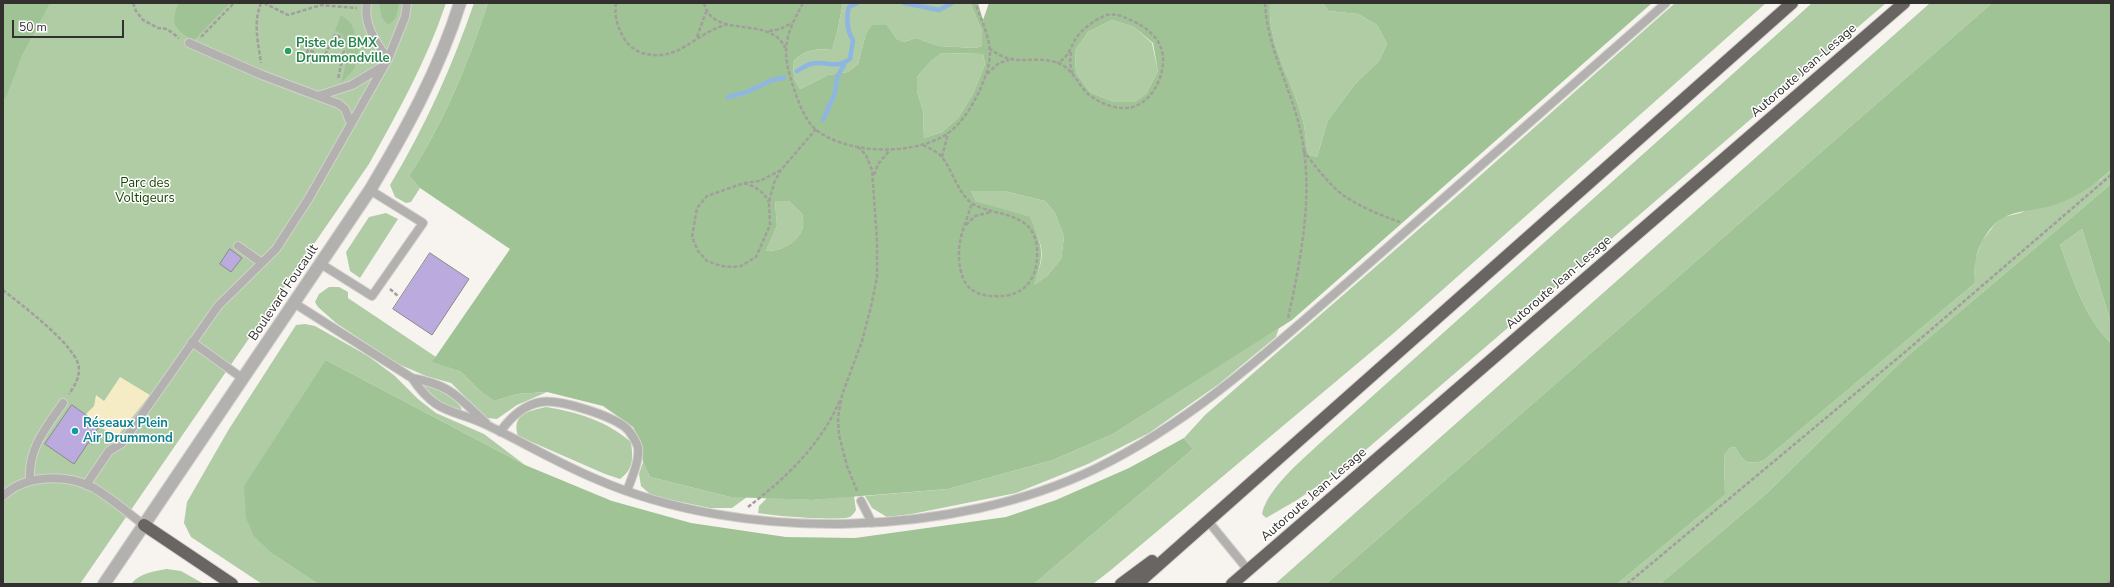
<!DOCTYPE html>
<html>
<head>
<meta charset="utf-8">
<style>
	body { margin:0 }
	#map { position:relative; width:2114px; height:587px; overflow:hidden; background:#f7f4ef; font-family:"Nunito Sans",sans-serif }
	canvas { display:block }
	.frame { position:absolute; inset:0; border:4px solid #32312f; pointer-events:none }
	.scale { position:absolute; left:12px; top:20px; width:112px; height:18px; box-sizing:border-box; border:2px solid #32312f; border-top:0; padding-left:5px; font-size:12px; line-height:14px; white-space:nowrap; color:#32312f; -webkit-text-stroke:3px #fff; paint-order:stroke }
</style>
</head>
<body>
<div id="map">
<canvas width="2114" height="587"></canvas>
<div class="frame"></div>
<div class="scale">50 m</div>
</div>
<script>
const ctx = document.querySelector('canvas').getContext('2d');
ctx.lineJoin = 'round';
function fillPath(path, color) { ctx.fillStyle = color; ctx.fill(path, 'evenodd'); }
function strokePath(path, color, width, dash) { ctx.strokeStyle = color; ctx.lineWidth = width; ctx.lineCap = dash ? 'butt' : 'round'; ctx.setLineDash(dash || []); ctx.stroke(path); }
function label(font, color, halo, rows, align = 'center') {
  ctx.font = font + ' "Nunito Sans",sans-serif'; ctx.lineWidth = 3; ctx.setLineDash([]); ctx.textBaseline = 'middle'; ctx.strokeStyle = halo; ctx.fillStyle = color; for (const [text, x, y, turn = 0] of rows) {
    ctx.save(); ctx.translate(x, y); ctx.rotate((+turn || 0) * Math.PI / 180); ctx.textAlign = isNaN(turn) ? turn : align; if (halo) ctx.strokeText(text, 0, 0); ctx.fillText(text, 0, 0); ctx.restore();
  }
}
const green = new Path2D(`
	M3,3H446C427,60 398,112 369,164L80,584H3Z
	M474,3H488C468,63 444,123 409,176L420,188L411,202L406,203L395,197L390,185C425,127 452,67 474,3Z
	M843,3H970L982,31V46L975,48L939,46L916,38L904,42L897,39L887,25L865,37L858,64L848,72L828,75L800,89L794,78L793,62C804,49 816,49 832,50L837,33Z
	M1270,3H1323L1328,11L1358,14L1377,25L1387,44L1379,61L1355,84L1328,120L1317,157L1309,155C1305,145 1306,135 1304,125C1295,84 1267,46 1270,3Z
	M1675,3H1766L1395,332L1111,570L1093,584H1034L1193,449L1184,438L1205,415L1457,196Z
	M1812,3H1886L1347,466L1297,500L1266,518L1262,514C1267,489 1302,460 1320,443Z
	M1930,3H1992L1326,584H1275Z
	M1112,20L1134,27L1152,43L1158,71L1146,94L1134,102H1114L1090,92L1076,73L1075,51L1088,32Z
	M942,53L983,54L985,64L973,94L958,118L942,132L924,138L923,111L917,91V77L931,61Z
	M2111,170V184L1906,357L1767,493L1660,584H1617L1725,495L1724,455L1730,448L1735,447C1744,462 1745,465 1763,461L1975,283V259L1982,241L1995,224L2003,217L2020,213L2100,180Z
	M971,191H1004L1045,201L1055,213L1064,237L1061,259L1047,276L1033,286C1046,253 1044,250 1030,218L976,201Z
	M775,201H789L802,214C803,219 804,226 802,230C795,244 782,251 766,251L777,226Z
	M386,213L398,219L360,278L350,271L346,252L369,217Z
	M2082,229L2111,323V343C2084,317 2073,279 2060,245Z
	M329,287H339L348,292V298L436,357L433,362L461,372L481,392L494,401L517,394L547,392L517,405L497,419L487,418L451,383L426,376L396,363L336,323L318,307L315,302L319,294Z
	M305,324L315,326L368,356L395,376L418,399L436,413L484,434L525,465L326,360L274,555L318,584H262L191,537L184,523L187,502L229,429L296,325Z
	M1279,328L1276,337L1219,384L1149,433L1088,464L1016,493L912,514L887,517L872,508L865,496L948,489L1053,460L1113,434Z
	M431,385C445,389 458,399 463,412L441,403L423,386Z
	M546,407C577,412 607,421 631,442C633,458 634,469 620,479L605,474L518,436C511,414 529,411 546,407Z
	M643,462L650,477L730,497H747L732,508H710L652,496L641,486L639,474Z
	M854,496L856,510C855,512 852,516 850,517C839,521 772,516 758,513L759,506L767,498L812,500Z
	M167,569L181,571L204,584H131C140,573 154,571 167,569Z`);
const forest = new Path2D(`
	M3,3H50L22,55L7,95L3,100Z
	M179,3H230L194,40C175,31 169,23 179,3Z
	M379,3H399L396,17L391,23L387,24L382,18Z
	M488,3H843L837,33L832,50C816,49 804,49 793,62L794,78L800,89L828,75L848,72L858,64L865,37L872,25H887L897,39L904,42L916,38L939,46L975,48L982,46V31L970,3H978L983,20L989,3H1270C1267,46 1295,84 1304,125C1306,135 1305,145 1309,155L1317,157L1328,120L1355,84L1379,61L1387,44L1377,25L1358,14L1328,11L1323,3H1652L1292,320L1113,434L1053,460L948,489L812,500L730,497L650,477L643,462L640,441L633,427L603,406L547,392L517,394L494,401L481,392L461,372L432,362L510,249L420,188L409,176C444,123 468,63 488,3ZM1112,20L1134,27L1153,43L1158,71L1146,94L1134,102H1114L1090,92L1076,73L1075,51L1088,32ZM942,53L983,54L985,64L973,94L958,118L942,132L924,138L923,111L917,91V77L931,61ZM971,191H1004L1045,201L1055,213L1064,237L1061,259L1047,276L1034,285C1045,253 1043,248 1030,217L976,201ZM775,201H789L802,214C803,218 804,226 802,230C795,244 782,251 766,251L777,226Z
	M1992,3H2111V170C2095,185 2075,198 2054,205C2038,210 2017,210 2003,218C1990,225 1979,244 1976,258C1974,266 1975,275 1975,283L1763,461C1745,465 1744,462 1735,447L1730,448L1724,455L1725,495L1617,584H1326Z
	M341,15C344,17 348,20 351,24C356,31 354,41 359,49L354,69L341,83C346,66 349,52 342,34L335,31Z
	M2111,184V323L2082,229L2060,245C2073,279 2084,317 2111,343V584H1660L1767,493L1906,357Z
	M326,360L525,465L612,501L691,523L786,537L855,538L1006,517L1056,500L1129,468L1184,438L1193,449L1034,584H318L274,555L254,536L246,518L244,486Z`);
const sand = new Path2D(`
	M120,377L150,395L116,438L85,415L94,406L96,395L104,401Z`);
const stream = new Path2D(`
	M904,3L939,10L952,3
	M797,71C801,69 806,65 811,64C826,60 835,70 850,59L853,40C847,32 846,17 849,7L857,3
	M728,97L747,92L772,80L784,78
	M823,120L835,93L837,77L844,65`);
const building = new Path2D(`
	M230,249L242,258L231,272L220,264Z
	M430,253L469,279L432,335L393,309Z
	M72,405L100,425L74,464L45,444Z`);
const path = new Path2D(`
	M133,3L136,11L143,20L158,28L167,29L179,38
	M261,3C253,23 258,42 261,63
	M264,3L288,15L321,5L357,8
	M616,3C614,18 618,28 625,40C630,47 635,50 642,53C679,64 696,31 729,24
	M704,3C713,41 771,14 785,48
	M803,3C784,38 781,50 794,89C798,101 805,120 815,129C846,154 906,155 940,138C959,129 971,108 980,90C985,78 990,65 990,52C989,35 981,19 975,3
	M1265,3C1267,44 1285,76 1296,114C1317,182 1302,252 1288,319
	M769,31L780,29L792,23
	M201,37L234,3
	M697,37L706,12
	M989,48C1015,69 1032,54 1058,63C1073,69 1077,83 1087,93C1096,101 1111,108 1123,108C1152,110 1172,67 1159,43C1153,32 1139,23 1128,19C1120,15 1111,12 1102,17C1093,21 1080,31 1075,40C1069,50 1069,57 1057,63
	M314,52L308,50L306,55L322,61L335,35L341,37L344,51L338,79
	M1071,52L1070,62L1072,73
	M987,74L999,63L1009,60
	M923,145C929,148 936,151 941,156C953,170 957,193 973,204C988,213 1009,212 1024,223C1032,228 1037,240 1037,249C1039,279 1024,298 994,296C984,296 973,293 967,285C961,278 959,264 959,256C958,238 967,220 972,203
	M1303,150C1314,165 1325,179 1338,191C1353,204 1382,216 1400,222
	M942,157L948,133
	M781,170L760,181L744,183L707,196L697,208L692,237L698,251L707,261L721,266L734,267L741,266L756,257L770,225L769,202L774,183L781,170L816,129
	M874,175L878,164L890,150
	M744,183C756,187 763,191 769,202
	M966,225L975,216L991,212
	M390,289L398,296
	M3,290C20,304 79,347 79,369C79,379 74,387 69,394
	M89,442L94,444
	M857,491L847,466L839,435L838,418L842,395L862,341L871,307L877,277V240L872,170L866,155L858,147
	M748,507C786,478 821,445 840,400
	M1627,584L1905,352L2111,175
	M2107,584L2111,581`);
const service = new Path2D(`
	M367,3C363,24 376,43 388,59
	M189,43L262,75L339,104L345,109L351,124
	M318,96L352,85L380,68
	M238,246L262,263
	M321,264L372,296L423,223L370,190
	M294,303L412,378C451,385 458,397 486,423
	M192,342L242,378
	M412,378C438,417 454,408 491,427C526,444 560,464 596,479C742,543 954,538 1097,468C1195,420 1275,345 1356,275C1460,185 1563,94 1666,3
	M500,432C510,418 523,405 541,402C560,399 609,415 625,427C630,431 636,441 638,447C640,461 631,479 627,491
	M30,480C28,448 46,428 63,403
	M86,485L109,451L122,443L218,306L276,249L309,198L388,59L405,17L407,3
	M3,496C26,474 67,474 94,488C111,498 128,513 144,525
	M861,501L872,523
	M1208,521L1248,570`);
const tertiary = new Path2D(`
	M104,584L370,190C406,130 439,70 460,3`);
const motorway = new Path2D(`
	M144,525L232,584
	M1121,584L1152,561
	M1137,584L1792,3
	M1232,584L1904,3`);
const markers = [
	[288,51,4,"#2e9e5b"],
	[75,431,4,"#0f9aa8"]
];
const leisureNames = [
	["Piste de BMX",296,44],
	["Drummondville",296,59]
];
const streetNames = [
	["Autoroute Jean-Lesage",1804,71,-41],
	["Autoroute Jean-Lesage",1559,283,-41],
	["Boulevard Foucault",284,293,-56],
	["Autoroute Jean-Lesage",1314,495,-41]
];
const parkNames = [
	["Parc des",145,184],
	["Voltigeurs",145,199]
];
const cultureNames = [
	["Réseaux Plein",83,424],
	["Air Drummond",83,439]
];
fillPath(green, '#afcca5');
fillPath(forest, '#a0c395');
fillPath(sand, '#f5ebc5');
strokePath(stream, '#8eb6e0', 4.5);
fillPath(building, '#baaade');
strokePath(building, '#89888c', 1);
strokePath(service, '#d4d1cc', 10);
strokePath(tertiary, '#d4d1cc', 14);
strokePath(motorway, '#d4d1cc', 14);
strokePath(path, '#a19e9b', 2.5, [4, 2]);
strokePath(service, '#b3b1af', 8);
strokePath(tertiary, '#b3b1af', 12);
strokePath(motorway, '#686562', 12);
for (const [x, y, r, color] of markers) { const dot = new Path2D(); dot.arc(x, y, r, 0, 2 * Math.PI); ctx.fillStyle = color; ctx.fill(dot); strokePath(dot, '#fff', 1.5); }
label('bold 13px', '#27864d', '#fff', leisureNames, 'left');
label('13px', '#32312f', '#fff', streetNames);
label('13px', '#194603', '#fff', parkNames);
label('bold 13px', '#0d838f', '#fff', cultureNames, 'left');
</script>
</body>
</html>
